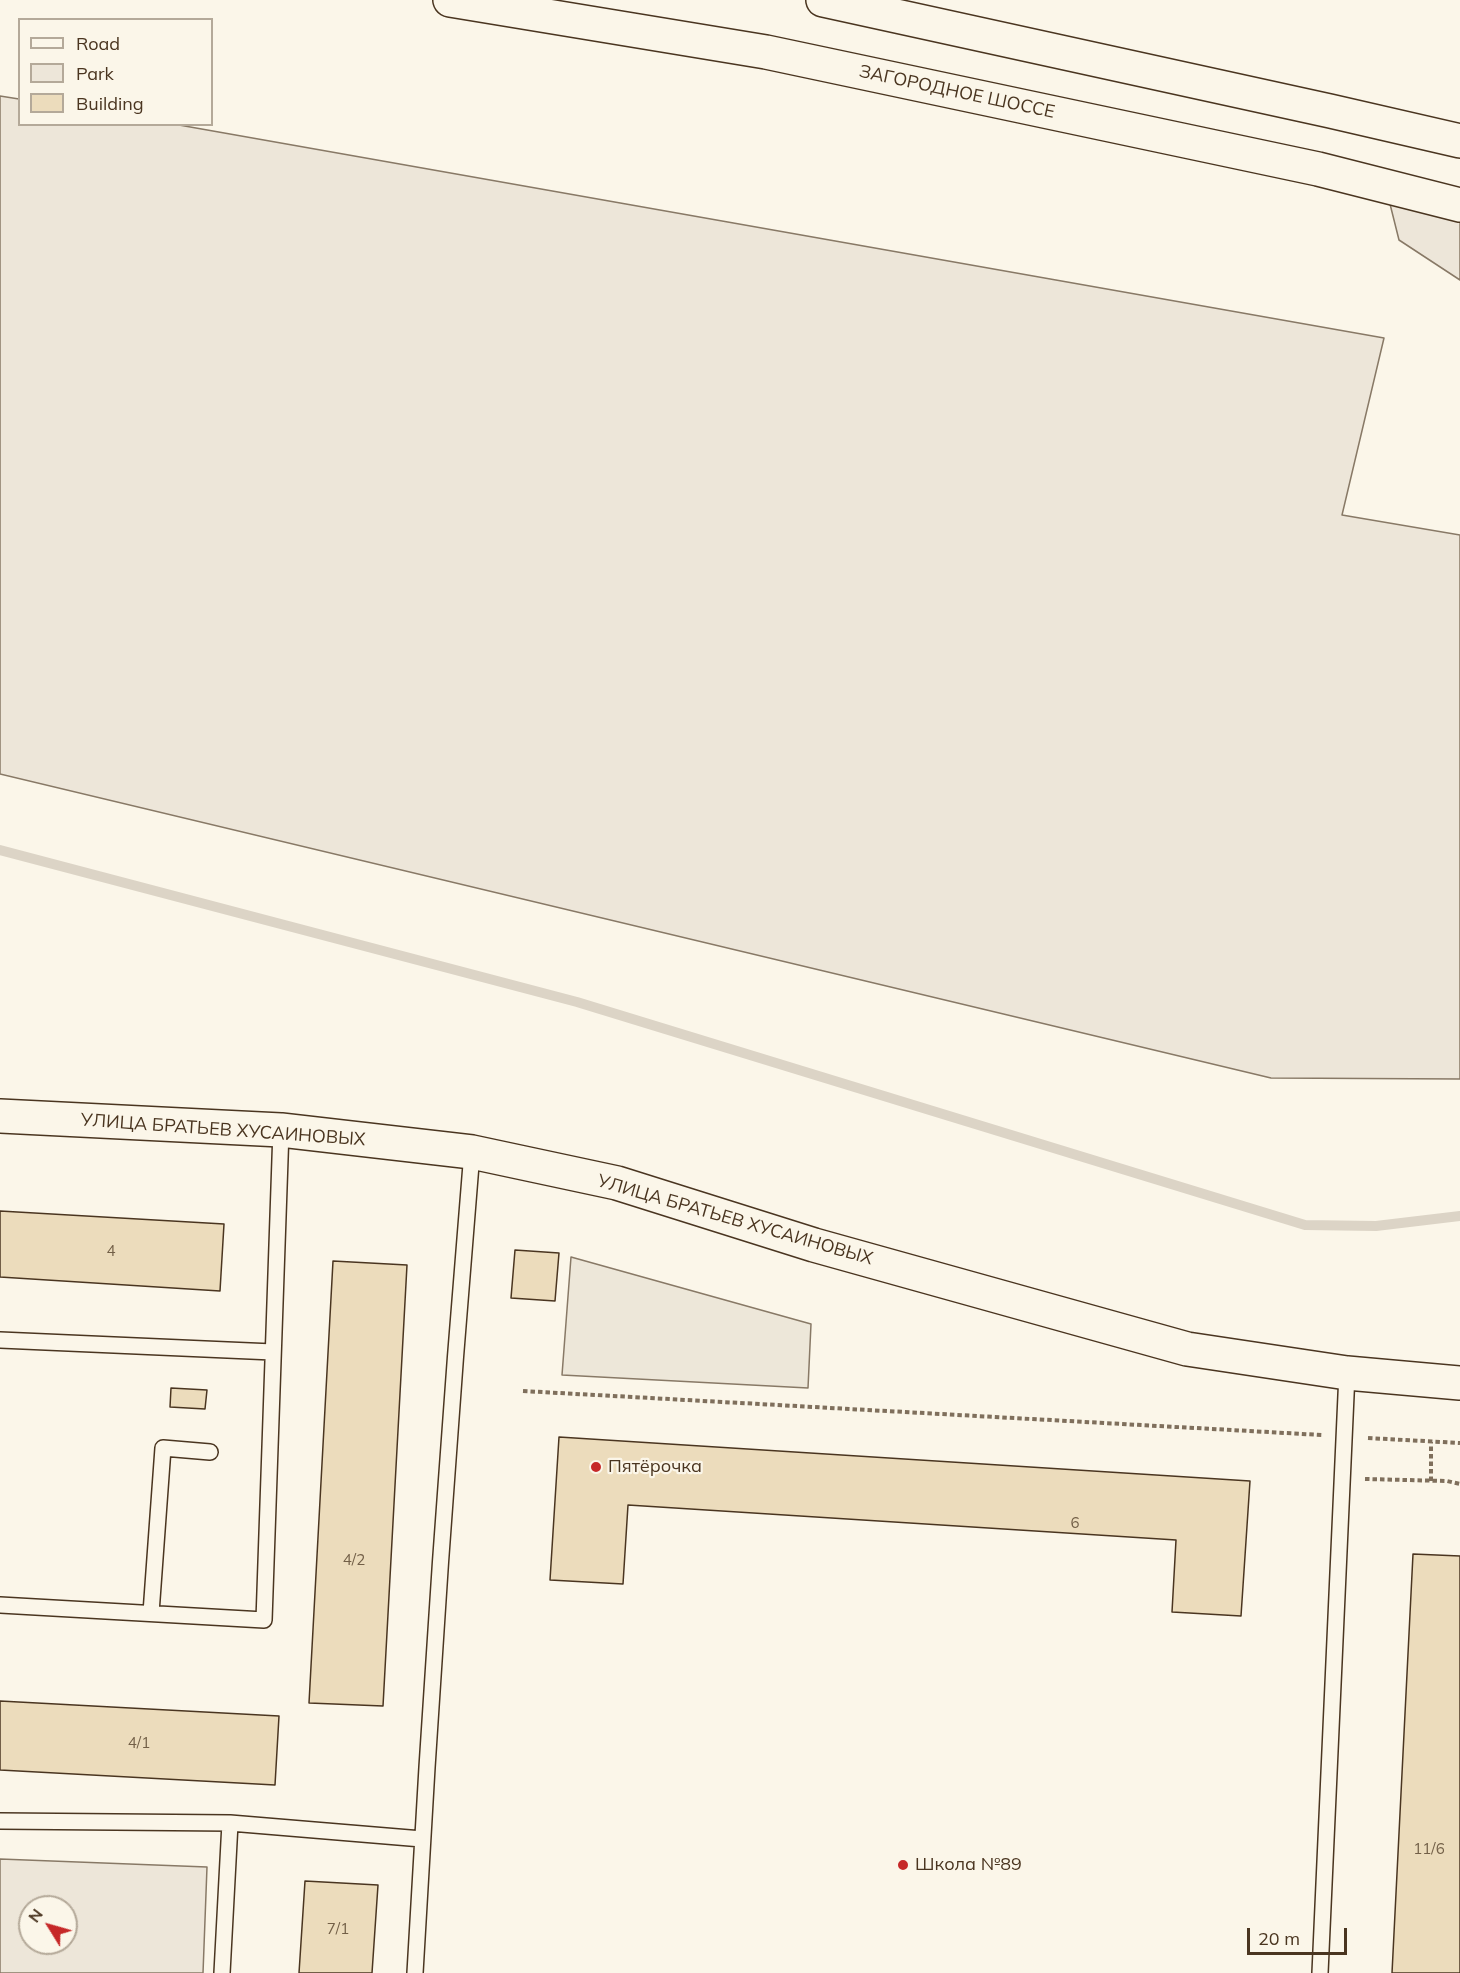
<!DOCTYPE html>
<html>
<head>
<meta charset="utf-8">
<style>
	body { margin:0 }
	#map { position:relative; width:1460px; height:1973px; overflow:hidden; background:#fbf6e9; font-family:Mulish,sans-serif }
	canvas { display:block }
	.legend { position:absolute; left:18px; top:18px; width:195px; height:108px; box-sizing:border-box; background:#fbf6e9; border:2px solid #b4a999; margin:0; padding:8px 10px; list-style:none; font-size:18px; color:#4a3520 }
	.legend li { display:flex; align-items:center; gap:12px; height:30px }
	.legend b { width:30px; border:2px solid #b4a999 }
	.north { position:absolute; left:18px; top:1895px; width:60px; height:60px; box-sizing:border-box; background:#fbf6e9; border:2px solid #b4a999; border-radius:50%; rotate:307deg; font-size:16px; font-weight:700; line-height:24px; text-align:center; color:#4a3520 }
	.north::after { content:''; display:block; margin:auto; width:21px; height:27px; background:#c62828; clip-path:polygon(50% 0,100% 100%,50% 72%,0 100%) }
	.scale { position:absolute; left:1247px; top:1928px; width:100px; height:27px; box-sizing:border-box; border:3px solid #4a3520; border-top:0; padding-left:8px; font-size:18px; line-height:21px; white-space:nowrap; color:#4a3520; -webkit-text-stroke:4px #fbf6e9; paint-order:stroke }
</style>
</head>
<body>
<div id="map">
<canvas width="1460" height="1973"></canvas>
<ul class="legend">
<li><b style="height:8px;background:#fbf6e9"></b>Road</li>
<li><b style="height:16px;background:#ede6d9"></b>Park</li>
<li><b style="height:16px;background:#ecdcbc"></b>Building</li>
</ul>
<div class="north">N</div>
<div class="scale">20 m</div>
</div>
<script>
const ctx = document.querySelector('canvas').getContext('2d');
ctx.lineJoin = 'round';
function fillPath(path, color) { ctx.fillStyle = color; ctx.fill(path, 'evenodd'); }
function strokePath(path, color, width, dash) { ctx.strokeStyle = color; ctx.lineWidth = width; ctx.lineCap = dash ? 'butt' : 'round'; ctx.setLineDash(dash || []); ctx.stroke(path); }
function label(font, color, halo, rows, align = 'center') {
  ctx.font = font + ' Mulish,sans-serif'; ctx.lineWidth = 4.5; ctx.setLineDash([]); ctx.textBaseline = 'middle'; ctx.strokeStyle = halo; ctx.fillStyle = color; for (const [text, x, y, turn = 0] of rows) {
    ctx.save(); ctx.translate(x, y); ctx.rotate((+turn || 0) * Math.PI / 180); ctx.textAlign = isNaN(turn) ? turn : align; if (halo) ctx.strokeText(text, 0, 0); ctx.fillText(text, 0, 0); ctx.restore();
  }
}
const green = new Path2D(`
	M0,96L19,99L20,124L179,125L1384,338L1342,515L1460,535V1079L1271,1078L0,774Z
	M1390,204L1460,222V280L1399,240Z
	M0,1859L207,1867L203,1973H0ZM30,1907H66V1943H30Z`);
const parking = new Path2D(`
	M571,1257L811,1324L808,1388L562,1375Z`);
const stream = new Path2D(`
	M0,850L577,1002L1305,1225L1376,1226L1460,1216`);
const building = new Path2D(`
	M0,1211L224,1224L220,1291L0,1277Z
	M515,1250L559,1253L555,1301L511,1298Z
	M333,1261L407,1265L383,1706L309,1703Z
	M171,1388L207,1390L205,1409L170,1407Z
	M559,1437L1250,1481L1241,1616L1172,1612L1176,1540L628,1505L623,1584L550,1580Z
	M1413,1554L1460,1556V1973H1392Z
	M0,1701L279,1716L275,1785L0,1770Z
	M305,1881L378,1885L372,1973H299Z`);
const path = new Path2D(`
	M523,1391L1322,1435
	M1368,1438L1460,1443
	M1365,1479L1447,1481L1460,1484
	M1431,1481V1442`);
const service = new Path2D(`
	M0,1340L273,1352
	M0,1605L264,1620L281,1130
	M151,1613L163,1448L210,1452
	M0,1821L230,1823L422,1839
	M222,1973L230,1823
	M415,1973C430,1699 449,1425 472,1152
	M1320,1973L1347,1373`);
const tertiary = new Path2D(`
	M0,1116L281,1130L472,1152L617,1183L814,1245L1187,1349L1347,1373L1460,1383`);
const trunk = new Path2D(`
	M450,0L766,52L1318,169L1460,205
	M823,0L1330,111L1460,141`);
const markers = [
	[596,1467,6,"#c62828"],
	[903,1865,6,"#c62828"]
];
const numberNames = [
	["4",111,1251],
	["6",1075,1523],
	["4/2",354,1560],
	["4/1",139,1743],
	["11/6",1429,1849],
	["7/1",338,1929]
];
const streetNames = [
	["ЗАГОРОДНОЕ ШОССЕ",957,92,12],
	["УЛИЦА БРАТЬЕВ ХУСАИНОВЫХ",223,1130,4],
	["УЛИЦА БРАТЬЕВ ХУСАИНОВЫХ",735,1220,16]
];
const poiNames = [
	["Пятёрочка",608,1467],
	["Школа №89",915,1865]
];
fillPath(green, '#ede6d9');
strokePath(green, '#887966', 1.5);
fillPath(parking, '#ede7d9');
strokePath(parking, '#887966', 1.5);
strokePath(stream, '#dcd4c6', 10);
fillPath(building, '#ecdcbc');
strokePath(building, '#4a3520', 1.5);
strokePath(service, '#4a3520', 18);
strokePath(tertiary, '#4a3520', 36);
strokePath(trunk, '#4a3520', 36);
strokePath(path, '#7f6f5c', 4, [4.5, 3]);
strokePath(service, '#fbf6e9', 15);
strokePath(tertiary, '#fbf6e9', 33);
strokePath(trunk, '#fbf6e9', 33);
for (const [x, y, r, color] of markers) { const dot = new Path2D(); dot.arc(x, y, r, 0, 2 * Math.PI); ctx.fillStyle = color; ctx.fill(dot); strokePath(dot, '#fbf6e9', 2); }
label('15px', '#725f47', null, numberNames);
label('18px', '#4a3520', '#fbf6e9', streetNames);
label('18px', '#4a3520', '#fbf6e9', poiNames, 'left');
</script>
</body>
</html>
